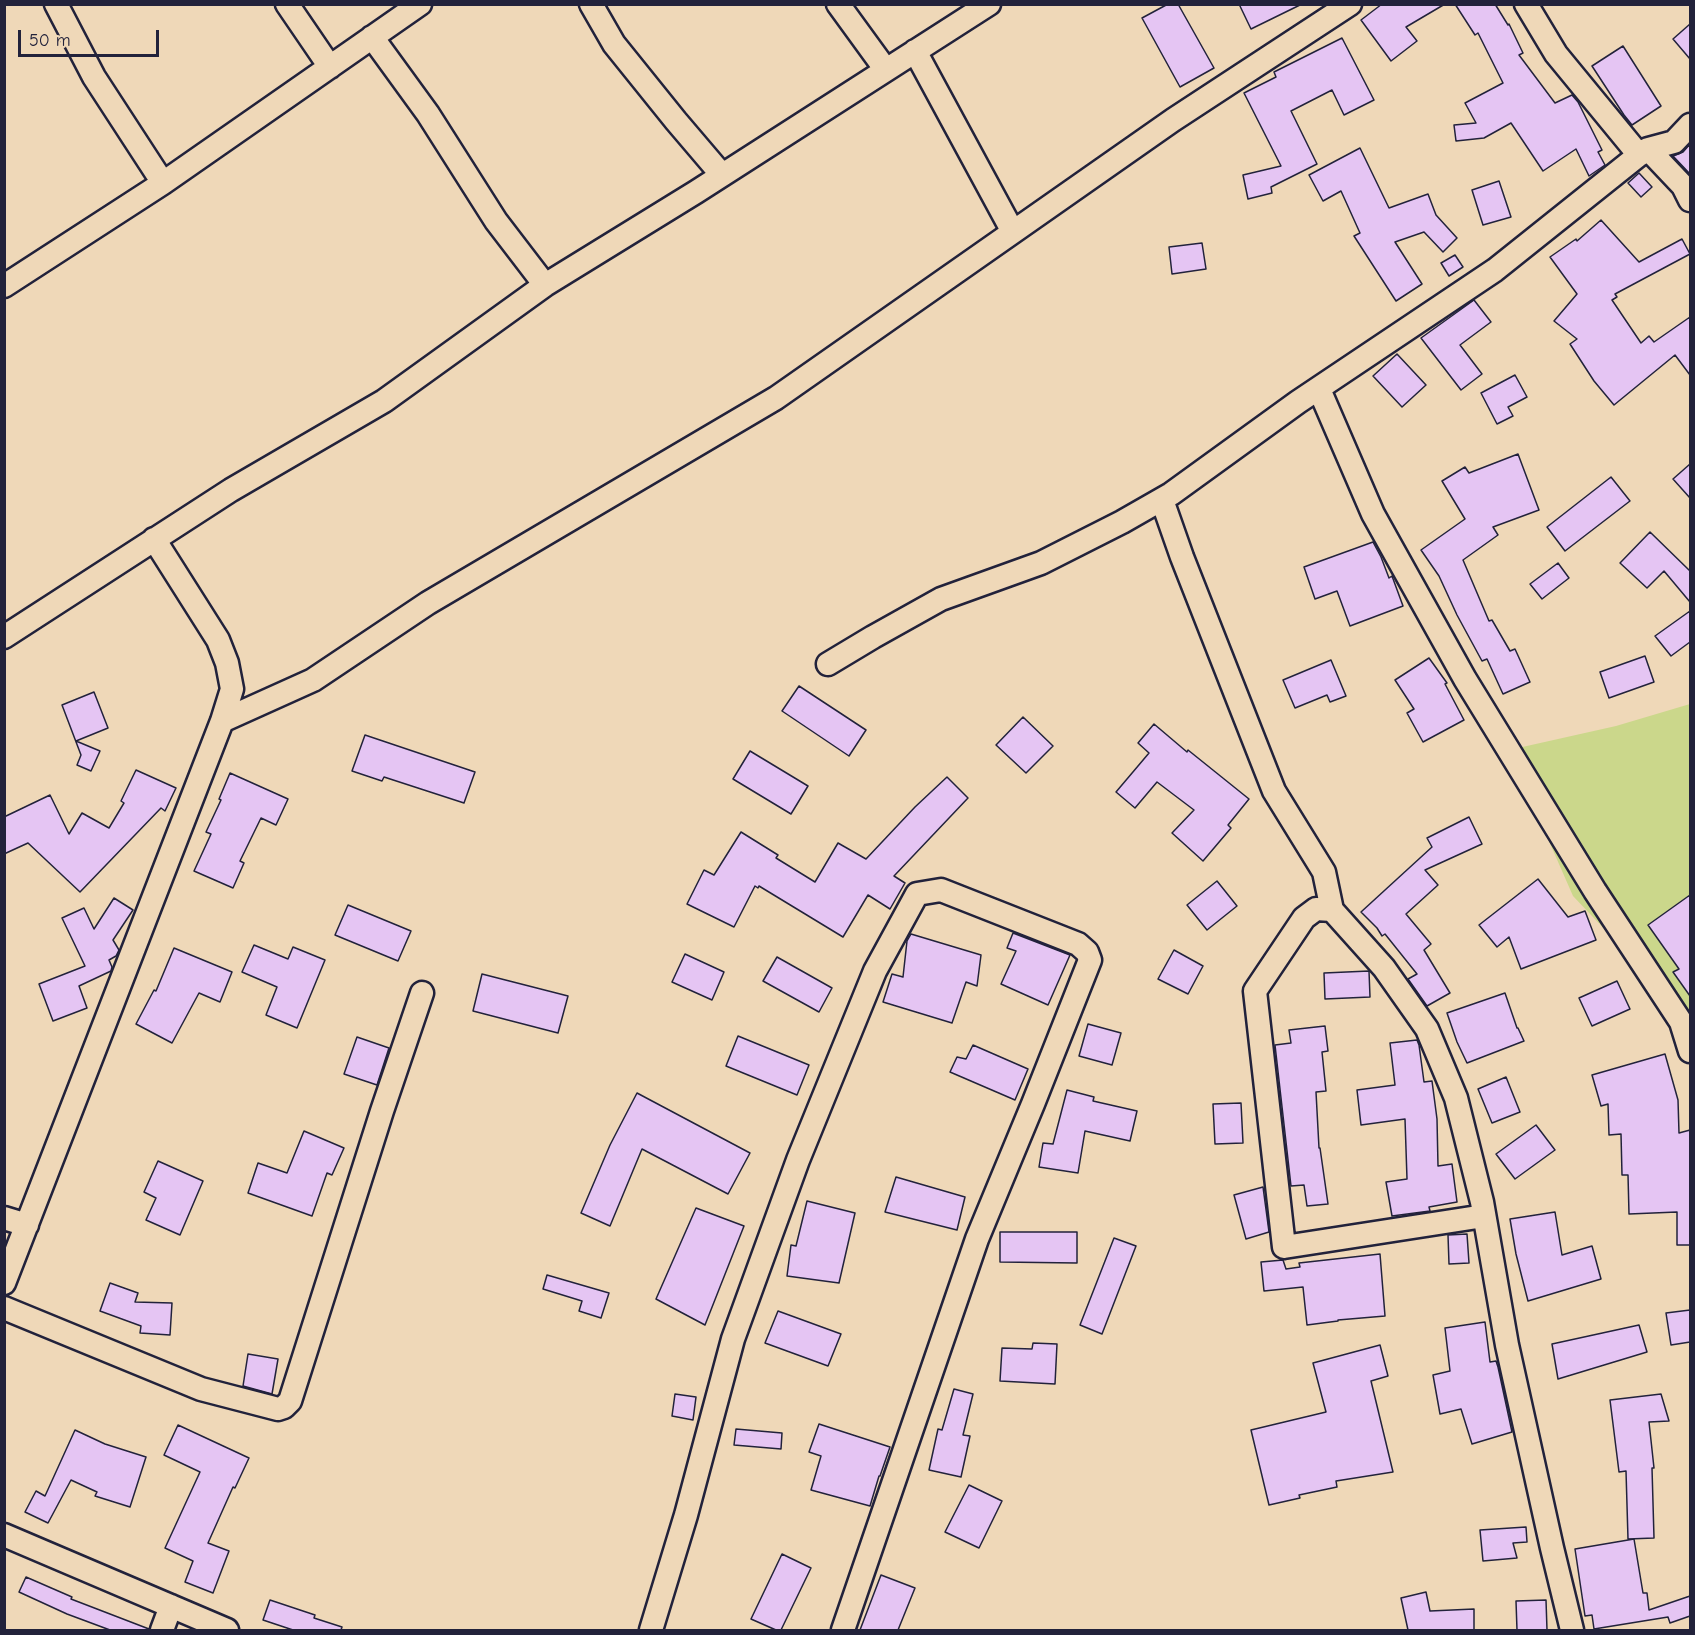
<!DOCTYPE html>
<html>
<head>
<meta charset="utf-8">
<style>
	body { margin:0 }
	#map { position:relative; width:1695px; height:1635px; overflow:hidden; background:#efd8b8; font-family:"Comic Neue",sans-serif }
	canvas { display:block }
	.frame { position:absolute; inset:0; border:6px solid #22223b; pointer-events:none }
	.scale { position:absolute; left:18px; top:30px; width:141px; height:27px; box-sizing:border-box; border:3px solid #22223b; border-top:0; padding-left:8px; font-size:18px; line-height:21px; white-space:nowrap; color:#22223b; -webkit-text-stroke:4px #efd8b8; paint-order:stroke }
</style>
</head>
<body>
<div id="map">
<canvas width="1695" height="1635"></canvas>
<div class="frame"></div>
<div class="scale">50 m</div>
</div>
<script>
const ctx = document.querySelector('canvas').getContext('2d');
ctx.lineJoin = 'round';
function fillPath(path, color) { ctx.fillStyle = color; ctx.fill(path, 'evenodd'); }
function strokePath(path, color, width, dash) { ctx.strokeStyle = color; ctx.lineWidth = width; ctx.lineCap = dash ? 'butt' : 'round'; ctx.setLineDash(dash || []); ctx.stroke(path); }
const green = new Path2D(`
	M1690,704V1031L1688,1017L1573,896L1509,750L1616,726Z`);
const building = new Path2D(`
	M1168,4H1178L1214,68L1180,87L1142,18Z
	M1239,4H1302L1251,29Z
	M1382,4H1445L1406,27L1417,41L1391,61L1361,20Z
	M1455,4H1495L1508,25L1509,24L1523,53L1519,55L1555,103L1572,95L1578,102L1602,150L1598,152L1605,165L1589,176L1576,149L1543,171L1511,123L1484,138L1456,141L1454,125L1476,123L1465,103L1503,83L1478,33L1475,35Z
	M1690,24V59L1673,39Z
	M1342,38L1374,100L1344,115L1332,90L1291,111L1317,164L1271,187L1272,193L1248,199L1243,175L1281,166L1244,93L1276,77L1274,72Z
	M1623,46L1661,106L1632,125L1624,115L1592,66Z
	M1690,144V174L1673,156L1683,152Z
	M1360,148L1389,208L1428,194L1436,215L1457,238L1443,252L1424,232L1395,242L1422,284L1396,301L1354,236L1360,233L1341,191L1323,201L1309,175Z
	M1639,173L1652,187L1641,197L1628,183Z
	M1499,181L1511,217L1483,225L1472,190Z
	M1601,220L1639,262L1682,239L1690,254L1615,294L1617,297L1612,300L1641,343L1649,336L1654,342L1690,317V375L1675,355L1614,405L1594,381L1570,344L1577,339L1554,321L1577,294L1550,257L1576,239L1577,241Z
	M1202,243L1206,269L1172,274L1169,247Z
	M1455,255L1463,267L1449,276L1441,263Z
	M1474,300L1491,322L1460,345L1482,374L1461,390L1421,338Z
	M1397,354L1426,385L1402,407L1373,376Z
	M1515,375L1527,397L1508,407L1513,416L1497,424L1481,393Z
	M1518,454L1539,510L1493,527L1498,535L1463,560L1489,621L1492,620L1510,651L1515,649L1530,682L1503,694L1487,659L1482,661L1457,615L1439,576L1421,550L1465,519L1442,481L1465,467L1469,473Z
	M1690,464V498L1673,479Z
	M1611,477L1630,501L1565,551L1547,527Z
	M1650,532L1690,571V602L1664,571L1647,588L1620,563Z
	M1373,542L1381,557L1389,578L1392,576L1403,606L1350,626L1337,591L1315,599L1304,567Z
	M1558,563L1569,578L1542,599L1530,584Z
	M1690,611V642L1671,656L1655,636Z
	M1645,656L1654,682L1609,698L1600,672Z
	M1429,658L1447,683L1445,684L1464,720L1423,742L1407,713L1414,709L1395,680Z
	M1331,660L1346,696L1330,702L1327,695L1295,708L1283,680Z
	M799,686L866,730L849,756L782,711Z
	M94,692L108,728L76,741L100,751L91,771L77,765L81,755L62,705Z
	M1023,717L1053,746L1026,773L996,745Z
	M1154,724L1187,752L1188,750L1249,799L1228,825L1231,828L1203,861L1172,833L1194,810L1157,782L1135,808L1116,792L1149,753L1138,743Z
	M365,735L475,772L464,803L384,777L382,781L352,771Z
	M750,751L808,786L791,814L733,779Z
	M136,770L176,788L165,811L161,808L80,892L28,843L4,854V817L50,795L69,834L82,813L109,828L124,803L121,801Z
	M230,773L288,799L276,825L261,818L240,861L244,863L233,888L194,871L211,834L206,832L221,800L219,799Z
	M947,777L968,798L894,876L905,883L890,909L868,895L843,937L759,886L758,888L755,886L734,927L687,904L704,870L714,875L741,832L778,855L776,858L815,882L838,843L866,859L915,807Z
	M1469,817L1482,844L1425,870L1438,885L1406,914L1431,944L1424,950L1450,993L1427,1006L1408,979L1417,974L1385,934L1382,936L1377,928L1361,912L1432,847L1427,838Z
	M1538,879L1568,917L1585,911L1596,940L1521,969L1509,937L1497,947L1479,925Z
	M1217,881L1237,906L1207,930L1187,905Z
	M1690,895V996L1673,972L1679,969L1648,925Z
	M114,898L133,910L113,940L119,950L116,956L109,960L112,967L111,971L79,986L87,1008L53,1021L39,984L85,966L62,918L84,908L94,929Z
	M348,905L411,931L398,961L335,935Z
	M1013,933L1070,955L1048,1005L1001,984L1016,951L1007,948Z
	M911,934L981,955L977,986L966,982L952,1023L883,1002L892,974L903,977L907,941Z
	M254,945L288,959L293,947L325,960L297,1028L266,1015L277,987L242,972Z
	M174,948L232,972L220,1002L199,993L172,1043L136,1024L154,990L156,991Z
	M1174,950L1203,966L1188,994L1158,979Z
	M685,954L724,972L712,1000L672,982Z
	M777,957L832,988L819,1012L763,981Z
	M1369,971L1370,997L1325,999L1324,973Z
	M482,974L568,996L558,1033L473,1011Z
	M1617,981L1630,1009L1592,1026L1579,998Z
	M1505,993L1517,1028H1518L1524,1041L1467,1063L1457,1042L1447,1013Z
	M1088,1024L1121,1033L1112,1065L1079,1056Z
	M1325,1026L1328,1051L1322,1052L1326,1091L1316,1092L1319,1148H1320L1328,1204L1307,1206L1304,1185L1291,1186L1275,1045L1291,1043L1289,1030Z
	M738,1036L809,1065L797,1095L726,1066Z
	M357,1037L389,1048L377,1085L344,1074Z
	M1417,1040L1419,1045L1424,1082L1432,1081L1437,1119L1438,1166L1452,1164L1457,1202L1429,1207L1430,1211L1392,1216L1386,1182L1407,1179L1405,1119L1361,1125L1357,1090L1395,1085L1390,1043Z
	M973,1045L1028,1069L1015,1100L950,1072L957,1057L966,1059Z
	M1665,1054L1678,1100L1679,1133L1690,1130V1245H1677V1212L1629,1214L1628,1175H1622L1621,1134L1609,1135L1608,1104L1601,1106L1592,1075Z
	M1506,1077L1520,1112L1492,1123L1478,1089Z
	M1067,1090L1094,1097L1093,1101L1137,1111L1130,1141L1085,1131L1078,1173L1039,1167L1043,1143L1053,1144Z
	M637,1093L750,1153L728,1194L642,1149L610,1226L581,1213L610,1145Z
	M1241,1103L1243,1143L1215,1144L1213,1104Z
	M1536,1125L1555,1150L1515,1179L1496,1154Z
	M304,1131L344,1148L332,1175L327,1173L312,1216L248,1193L258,1163L287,1173Z
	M158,1161L203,1181L180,1235L146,1220L156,1198L144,1192Z
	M896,1177L965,1197L957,1230L885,1212Z
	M1263,1187L1269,1232L1246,1239L1234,1195Z
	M807,1201L855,1213L839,1283L787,1276L791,1245L796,1246Z
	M696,1208L744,1226L705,1325L656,1299Z
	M1555,1212L1562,1255L1592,1246L1601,1279L1528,1301L1516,1254L1510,1219Z
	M1000,1232H1077V1263L1000,1262Z
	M1467,1234L1469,1263L1449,1264L1448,1235Z
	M1114,1238L1136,1246L1102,1334L1080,1325Z
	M1380,1254L1385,1316L1338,1320V1321L1307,1325L1303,1287L1264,1291L1261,1262L1283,1260L1286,1269L1300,1267L1299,1263Z
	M547,1275L609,1293L601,1318L579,1311L582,1301L543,1289Z
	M110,1283L138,1293L135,1302L172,1303L170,1335L140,1333L141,1326L100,1311Z
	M1690,1310V1342L1671,1345L1666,1313Z
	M778,1311L841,1334L828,1366L765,1343Z
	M1485,1322L1490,1362L1496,1361L1498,1367L1512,1432L1472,1444L1461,1409L1440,1414L1433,1375L1450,1371L1445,1328Z
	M1639,1325L1647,1352L1558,1379L1552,1344Z
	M1033,1343L1057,1344L1055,1384L1000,1381L1002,1348L1032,1349Z
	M1380,1345L1388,1376L1371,1381L1393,1472L1336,1481L1337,1487L1299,1495L1300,1498L1269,1505L1251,1430L1326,1412L1313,1363Z
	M248,1354L278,1359L272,1394L243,1386Z
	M954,1389L973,1394L963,1435L970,1436L961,1477L929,1470L938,1429L942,1430Z
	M675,1394L696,1397L693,1420L672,1416Z
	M1661,1394L1669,1421L1649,1422L1654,1468H1652L1654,1538L1628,1539L1626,1471L1619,1472L1610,1400Z
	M819,1424L890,1447L880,1476H879L870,1506L811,1490L821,1456L809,1452Z
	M178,1425L249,1458L235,1488L233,1487L208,1543L229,1551L213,1593L185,1582L193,1561L165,1548L200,1472L164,1455Z
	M736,1429L782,1433L781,1449L734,1445Z
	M75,1430L105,1444L146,1457L130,1507L95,1496L97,1492L71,1480L48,1523L25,1512L36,1491L45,1496Z
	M969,1485L1002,1501L979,1548L945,1532Z
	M1526,1527L1527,1542L1513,1543L1517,1558L1483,1561L1480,1530Z
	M1634,1539L1643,1593H1647L1649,1610L1690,1596V1616L1670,1623L1668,1617L1594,1629L1592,1615L1585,1616L1575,1549Z
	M782,1554L811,1568L781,1630H776L751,1619Z
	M881,1575L915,1588L898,1630H860Z
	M26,1577L72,1597L71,1599L149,1629V1630H110L67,1614L19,1592Z
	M1426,1592L1430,1611L1474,1609V1630H1408L1401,1598Z
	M270,1600L315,1615L314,1618L342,1627L341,1630H293L263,1620Z
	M1546,1600L1547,1630H1517L1516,1601Z`);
const minor = new Path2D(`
	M56,4L94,77L163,183
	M287,4L330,67
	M591,4L614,44L676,121L722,175
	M838,4L886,70
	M1526,4L1556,54L1639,155
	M372,37L428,114L496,221L545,285
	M915,51L1013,232
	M1648,149L1683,186L1690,200
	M4,286L163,183L420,4
	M1319,389L1373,514L1465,679L1595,891L1681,1022L1690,1051
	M1162,500L1182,557L1274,791L1324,872L1332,910L1316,909L1304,918L1255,991L1284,1247L1484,1216
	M4,637L231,490L384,401L545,285L696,192L989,4
	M828,664L873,637L941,599L1041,563L1122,522L1171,494L1298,402L1495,270L1639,155L1648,149L1674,142L1690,125
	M222,721L313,680L428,603L776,398L1173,120L1350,4
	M1332,910L1384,968L1427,1029L1456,1098L1482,1202L1507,1345L1552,1548L1572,1630
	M4,1218L27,1225
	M4,1283L222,721L232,689L227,663L218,640L154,539
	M4,1308L201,1389L278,1409L284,1407L290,1401L382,1111L422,993
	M4,1535L227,1630
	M162,1630L171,1606
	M651,1630L686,1515L733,1339L798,1160L875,971L917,894L941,890L1078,944L1087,952L1090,960L1033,1104L977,1239L843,1630`);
fillPath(green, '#cbd78b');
fillPath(building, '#e5c5f3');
strokePath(building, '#22223b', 1.5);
strokePath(minor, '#22223b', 27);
strokePath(minor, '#efd8b8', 22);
</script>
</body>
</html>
